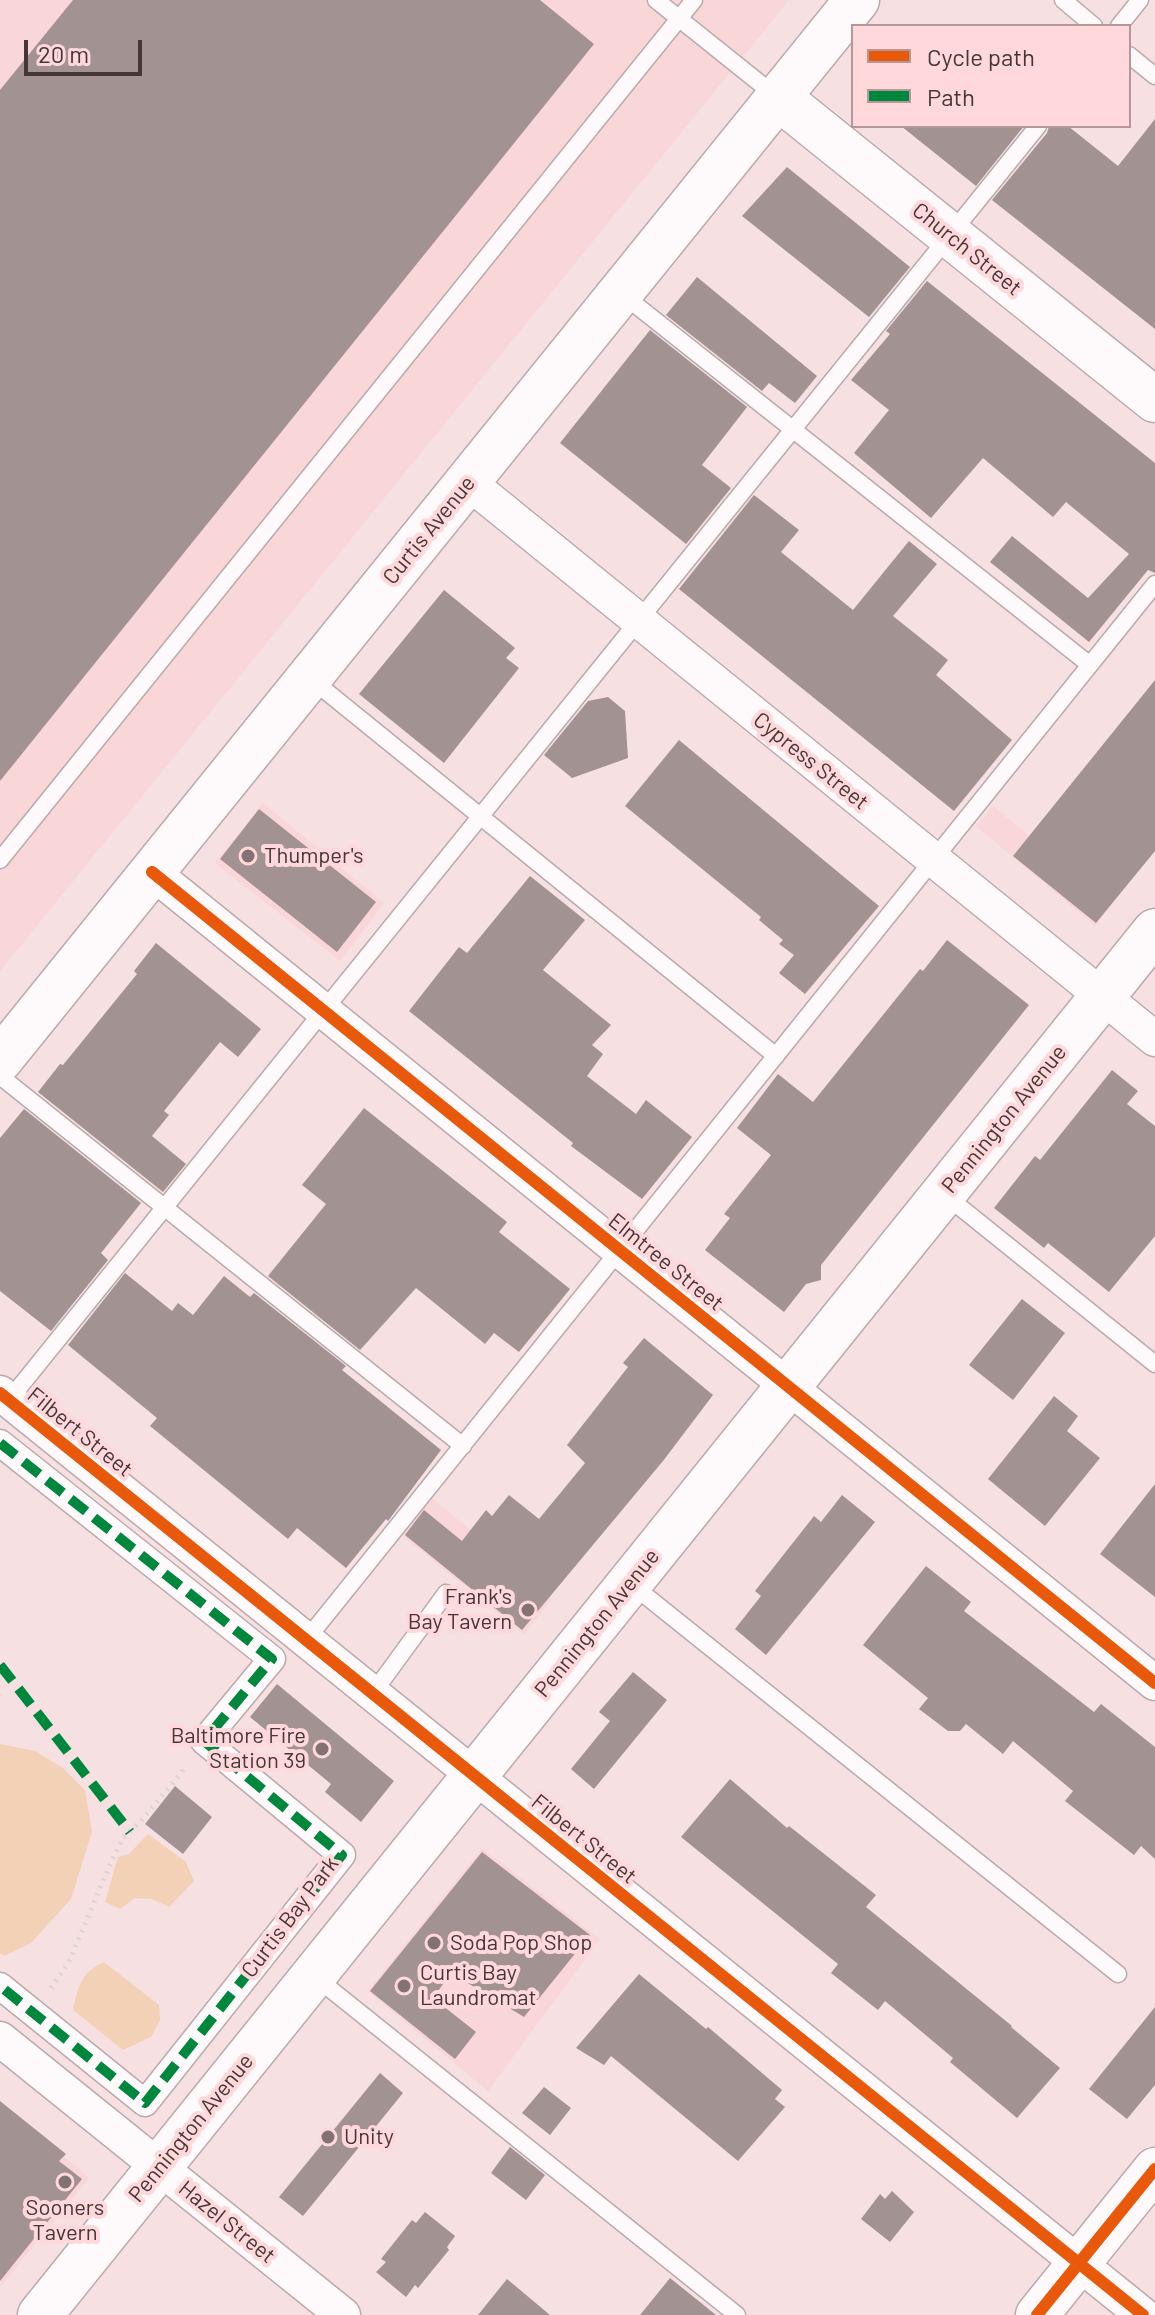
<!DOCTYPE html>
<html>
<head>
<meta charset="utf-8">
<style>
	body { margin:0 }
	#map { position:relative; width:1155px; height:2315px; overflow:hidden; background:#f6e0e2; font-family:Barlow,sans-serif }
	canvas { display:block }
	.legend { position:absolute; left:851px; top:24px; width:280px; height:104px; box-sizing:border-box; background:#fed8da; border:2px solid #b49799; margin:0; padding:10px 14px; list-style:none; font-size:24px; color:#453637 }
	.legend li { display:flex; align-items:center; gap:16px; height:40px }
	.legend b { width:40px; border:2px solid #b49799 }
	.scale { position:absolute; left:24px; top:40px; width:118px; height:36px; box-sizing:border-box; border:4px solid #453637; border-top:0; padding-left:10px; font-size:24px; line-height:28px; white-space:nowrap; color:#453637; -webkit-text-stroke:6px #fed8da; paint-order:stroke }
</style>
</head>
<body>
<div id="map">
<canvas width="1155" height="2315"></canvas>
<ul class="legend">
<li><b style="height:10px;background:#e8590c"></b>Cycle path</li>
<li><b style="height:10px;background:#00873e"></b>Path</li>
</ul>
<div class="scale">20 m</div>
</div>
<script>
const ctx = document.querySelector('canvas').getContext('2d');
ctx.lineJoin = 'round';
function fillPath(path, color) { ctx.fillStyle = color; ctx.fill(path, 'evenodd'); }
function strokePath(path, color, width, dash) { ctx.strokeStyle = color; ctx.lineWidth = width; ctx.lineCap = dash ? 'butt' : 'round'; ctx.setLineDash(dash || []); ctx.stroke(path); }
function label(font, color, halo, rows, align = 'center') {
  ctx.font = font + ' Barlow,sans-serif'; ctx.lineWidth = 8; ctx.setLineDash([]); ctx.textBaseline = 'middle'; ctx.strokeStyle = halo; ctx.fillStyle = color; for (const [text, x, y, turn = 0] of rows) {
    ctx.save(); ctx.translate(x, y); ctx.rotate((+turn || 0) * Math.PI / 180); ctx.textAlign = isNaN(turn) ? turn : align; if (halo) ctx.strokeText(text, 0, 0); ctx.fillText(text, 0, 0); ctx.restore();
  }
}
const built = new Path2D(`
	M0,0H789L0,971Z
	M263,803L384,903L340,961L215,863Z
	M993,806L1112,904L1095,926L976,826Z
	M430,1496L552,1599L524,1634L399,1533Z
	M482,1848L600,1939L488,2091L368,1991Z
	M63,2156L89,2178L1,2286L0,2234Z`);
const green = new Path2D(`
	M0,1744L35,1751L63,1768L85,1790L92,1832L71,1899L31,1943L4,1956L0,1953Z
	M148,1834L186,1862L194,1881L169,1907L152,1899L135,1898L120,1909L105,1902L118,1857L129,1854Z
	M104,1962L159,2005L160,2020L151,2037L123,2050L73,2010C78,1987 81,1972 104,1962Z`);
const building = new Path2D(`
	M73,0H540L594,44L0,781V90Z
	M1155,119V329L992,200L1047,133L1049,126H1068L1118,166Z
	M901,126H1024L976,186Z
	M787,167L910,267L869,317L742,216Z
	M697,277L817,376L795,403L769,383L762,391L666,315Z
	M927,281L1155,463V573L1148,570L1089,642L990,562L1012,536L1088,598L1129,554L1066,502L1053,517L983,458L931,518L854,453L889,410L851,380L890,334L886,331Z
	M650,330L747,407L702,465L731,488L686,544L560,443Z
	M754,495L799,530L781,552L853,610L909,541L937,564L893,616L948,660L936,675L1012,740L954,811L679,589Z
	M444,590L515,648L506,658L519,668L444,763L359,694Z
	M1155,680V851L1096,923L1013,856Z
	M608,697L625,711L628,758L572,778L544,755L588,701Z
	M679,740L879,906L805,994L779,973L794,955L779,944L783,940L759,920L761,917L625,806Z
	M259,809L376,902L337,952L220,859Z
	M530,876L585,920L543,970L611,1025L592,1045L603,1054L587,1076L636,1114L646,1100L692,1137L642,1199L571,1146L573,1143L409,1011L459,947L467,953Z
	M947,940L1029,1005L821,1265V1280L806,1284L784,1312L705,1250L730,1218L724,1214L771,1155L737,1128L778,1074L813,1102L920,969L923,971Z
	M156,943L261,1029L238,1057L220,1042L164,1111L169,1115L152,1136L186,1164L163,1192L38,1092L60,1064L63,1065L137,974L134,971Z
	M1112,1070L1138,1091L1127,1104L1155,1126V1236L1109,1292L1048,1243L1044,1248L994,1208L1035,1156L1040,1160Z
	M364,1108L507,1222L499,1232L570,1289L519,1352L494,1333L485,1344L416,1288L360,1350L268,1276L326,1204L302,1185Z
	M24,1109L141,1203L101,1253L108,1260L51,1331L0,1291V1138Z
	M125,1273L172,1311L178,1303L193,1315L224,1276L250,1297L254,1293L346,1366L342,1370L441,1450L388,1521L386,1519L346,1568L297,1528L288,1539L150,1426L157,1418L68,1345Z
	M1022,1299L1065,1333L1013,1400L969,1365Z
	M644,1338L713,1395L663,1461L522,1630L405,1535L424,1510L462,1541L486,1510L492,1516L509,1495L539,1519L585,1463L567,1445L628,1367L623,1363Z
	M1054,1396L1078,1416L1067,1431L1100,1458L1045,1526L988,1479Z
	M1155,1484V1597L1100,1554Z
	M842,1495L875,1522L766,1655L735,1629L761,1596L755,1591L814,1516L821,1522Z
	M926,1566L971,1602L964,1611L1094,1712L1101,1704L1155,1747V1859L1141,1846L1134,1855L1065,1801L1073,1791L1013,1741L1003,1754L966,1724L960,1731H948L919,1709L928,1698L863,1645Z
	M633,1672L667,1700L594,1789L571,1769L610,1721L599,1712Z
	M277,1684L394,1781L361,1822L325,1792L331,1784L250,1717Z
	M730,1779L787,1828L789,1826L876,1895L866,1907L1012,2026L1011,2027L1060,2068L1017,2118L950,2062L953,2058L885,2001L878,2010L831,1973L838,1964L681,1837Z
	M175,1786L212,1817L183,1854L145,1824Z
	M482,1852L590,1935L524,2017L451,1973L433,1998L476,2032L455,2059L370,1991Z
	M639,1974L706,2029L708,2027L782,2090L775,2099L785,2107L738,2161L611,2056L604,2065L576,2048Z
	M1155,2007V2085L1127,2119L1089,2089Z
	M380,2073L403,2093L303,2216L279,2197Z
	M544,2087L571,2108L550,2135L522,2113Z
	M0,2101L66,2154L59,2161L82,2179L0,2281Z
	M510,2147L545,2175L526,2200L491,2173Z
	M892,2191L914,2212L890,2242L861,2219L880,2194L885,2199Z
	M425,2212L455,2236L447,2247L449,2250L418,2288L415,2285L406,2297L376,2272L386,2262L381,2259L412,2220L416,2223Z
	M670,2278L716,2315H640Z
	M507,2279L550,2315H478Z`);
const path = new Path2D(`
	M51,1988L69,1962L111,1862L123,1838L141,1821L182,1772L184,1766`);
const service = new Path2D(`
	M656,0L777,97
	M1063,0L1094,26
	M1119,26L1140,0
	M1129,55L1155,76
	M622,294L1090,665
	M311,679L776,1056
	M0,860L694,0
	M0,1076L463,1446
	M945,1195L1155,1364
	M9,1400L1038,126
	M631,1584L1118,1974
	M306,1640L1155,584
	M373,1693L446,1593
	M314,1976L737,2315`);
const pedestrian = new Path2D(`
	M0,1443L272,1659L204,1741L342,1855L145,2103L0,1986`);
const minor = new Path2D(`
	M468,482L1155,1039
	M152,872L1155,1683
	M0,1393L1143,2315
	M0,2039L343,2315`);
const tertiary = new Path2D(`
	M1037,2315L1155,2169`);
const secondary = new Path2D(`
	M779,98L1155,400
	M0,1060L857,0
	M40,2315L1155,931`);
const quiet = new Path2D(`
	M0,1443L272,1659L204,1741L342,1855L145,2103L0,1986
	M0,1665L130,1832`);
const cycleway = new Path2D(`
	M152,872L1155,1683
	M0,1393L1143,2315
	M1037,2315L1155,2169`);
const markers = [
	[248,856,8,"#837273"],
	[528,1610,8,"#837273"],
	[322,1749,8,"#837273"],
	[434,1943,8,"#837273"],
	[404,1986,8,"#837273"],
	[328,2137,8,"#837273"],
	[65,2182,8,"#837273"]
];
const streetNames = [
	["Church Street",967,249,39],
	["Curtis Avenue",429,530,-51],
	["Cypress Street",811,761,39],
	["Pennington Avenue",1004,1119,-51],
	["Elmtree Street",666,1262,39],
	["Filbert Street",80,1432,39],
	["Pennington Avenue",597,1623,-51],
	["Filbert Street",584,1839,39],
	["Curtis Bay Park",290,1917,-53],
	["Pennington Avenue",191,2128,-51],
	["Hazel Street",227,2222,39]
];
const poiNames = [
	["Thumper's",264,856],
	["Frank's",512,1597,"right"],
	["Bay Tavern",512,1622,"right"],
	["Baltimore Fire",306,1736,"right"],
	["Station 39",306,1761,"right"],
	["Soda Pop Shop",450,1943],
	["Curtis Bay",420,1973],
	["Laundromat",420,1998],
	["Unity",344,2137],
	["Sooners",65,2208,"center"],
	["Tavern",65,2233,"center"]
];
fillPath(built, '#f9d6d8');
fillPath(green, '#f2d1b7');
fillPath(building, '#a29291');
strokePath(service, '#bbaaac', 19);
strokePath(pedestrian, '#bbaaac', 29);
strokePath(minor, '#bbaaac', 37);
strokePath(tertiary, '#bbaaac', 45);
strokePath(secondary, '#bbaaac', 47);
strokePath(path, '#dbd4d4', 5, [2, 6]);
strokePath(service, '#fefafb', 16);
strokePath(pedestrian, '#fefafb', 26);
strokePath(minor, '#fefafb', 34);
strokePath(tertiary, '#fefafb', 42);
strokePath(secondary, '#fefafb', 44);
strokePath(quiet, '#00873e', 10, [20, 10]);
strokePath(cycleway, '#e8590c', 12);
for (const [x, y, r, color] of markers) { const dot = new Path2D(); dot.arc(x, y, r, 0, 2 * Math.PI); ctx.fillStyle = color; ctx.fill(dot); strokePath(dot, '#fed8da', 3); }
label('22px', '#453637', '#fed8da', streetNames);
label('22px', '#453637', '#fed8da', poiNames, 'left');
</script>
</body>
</html>
